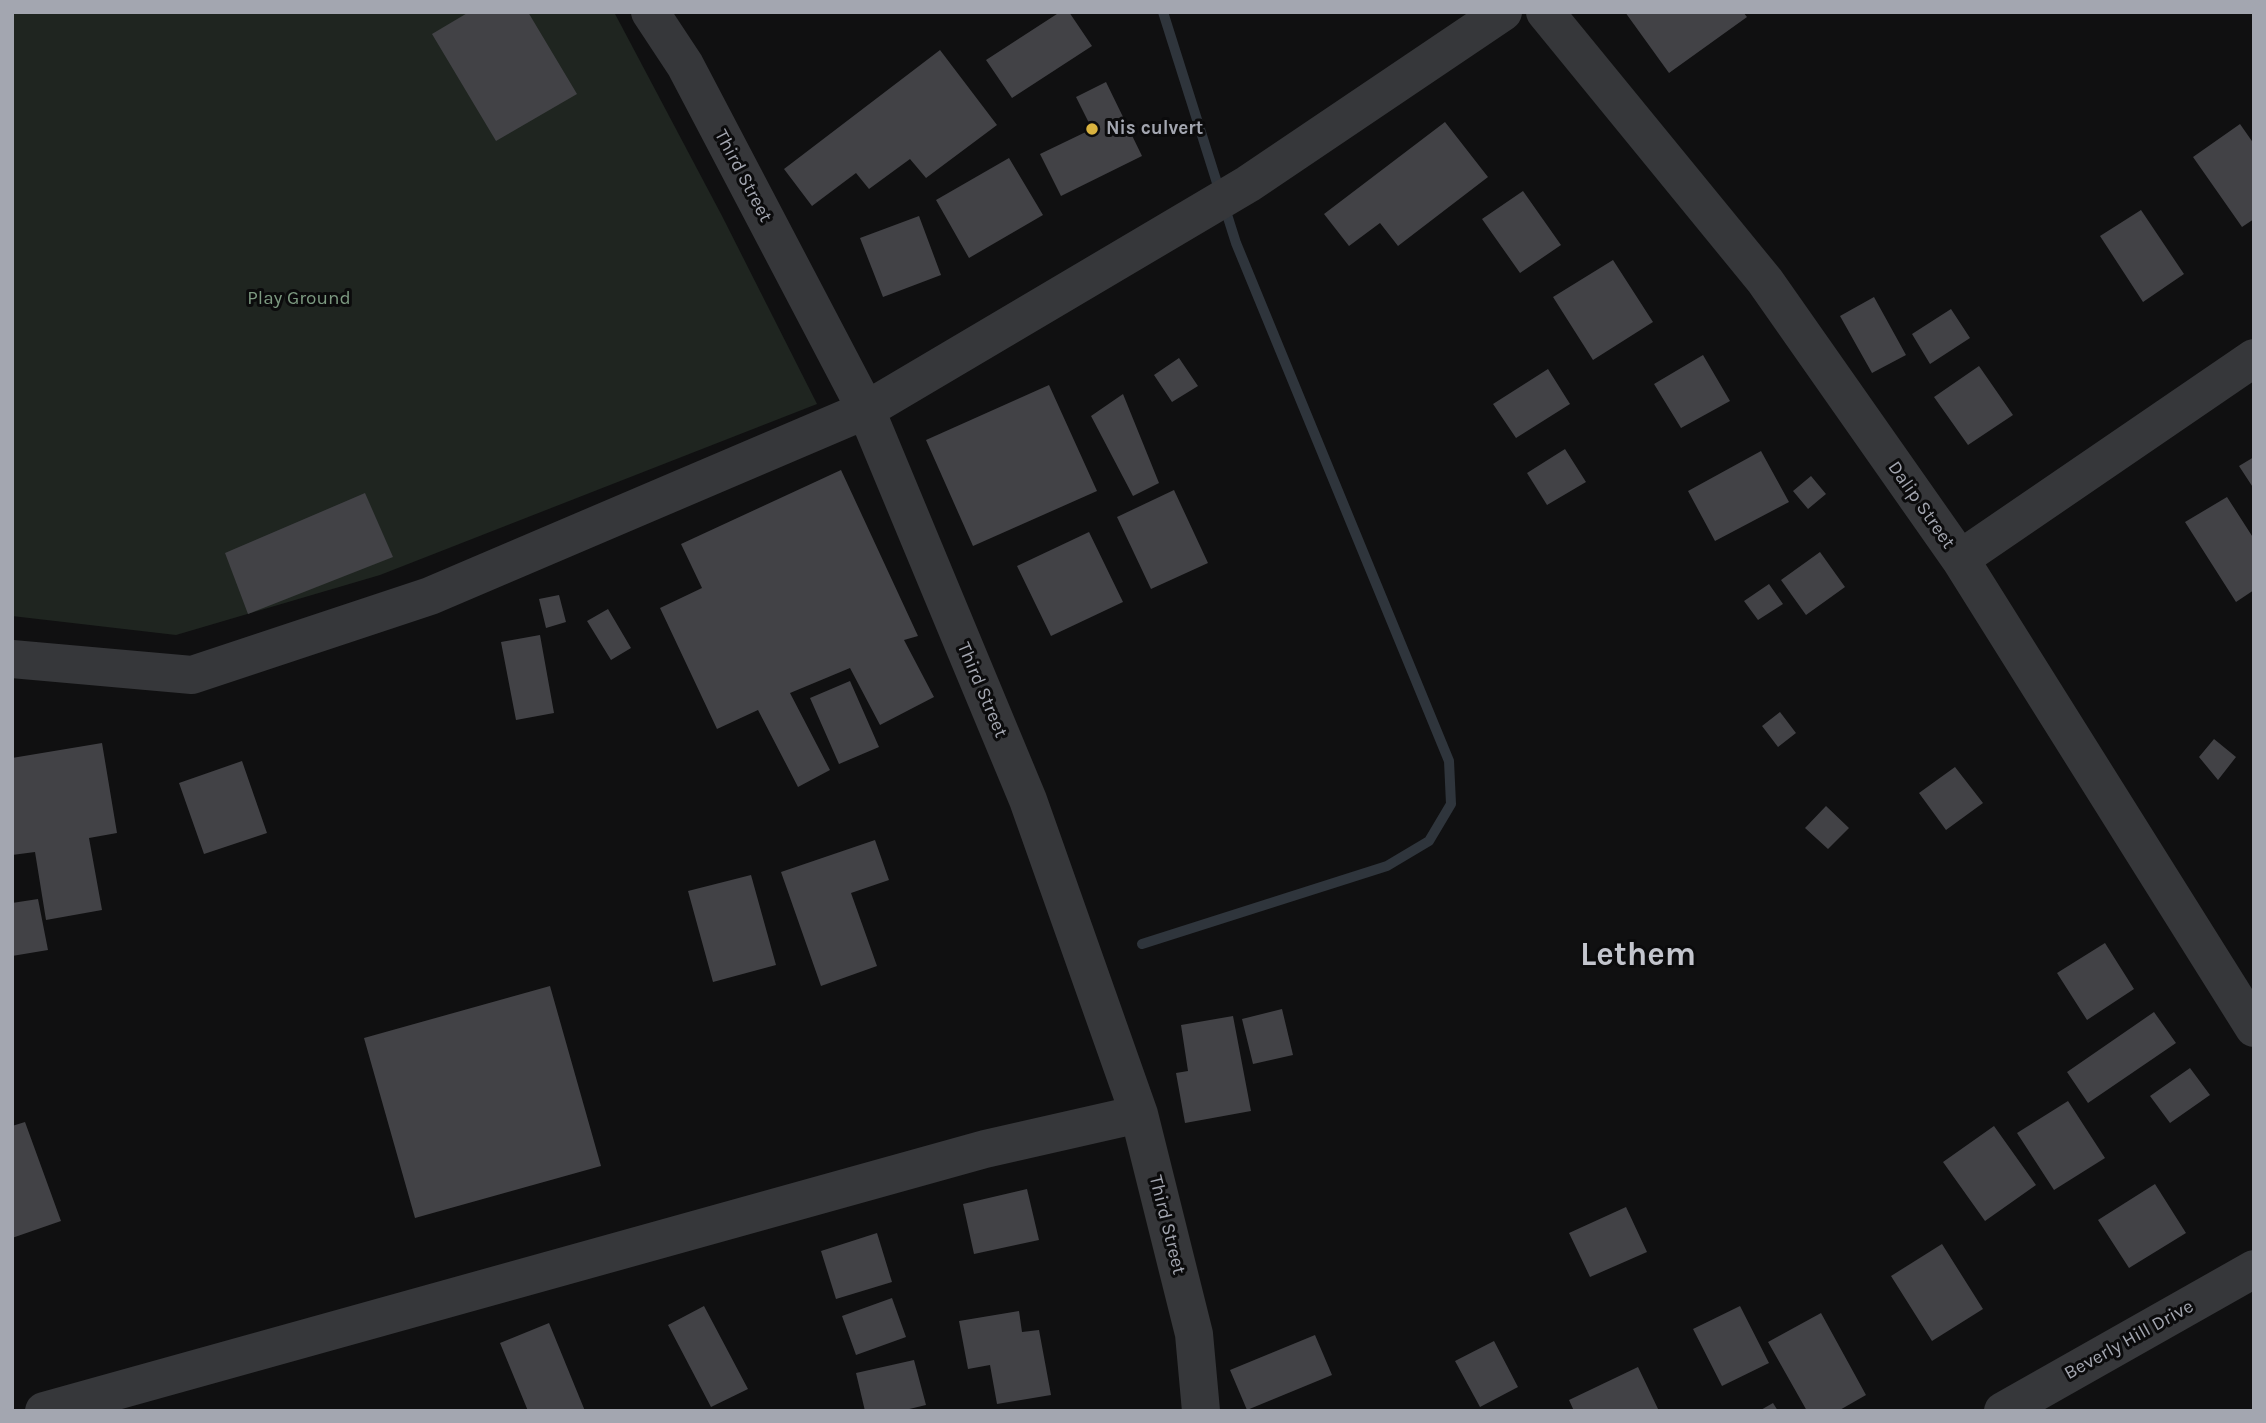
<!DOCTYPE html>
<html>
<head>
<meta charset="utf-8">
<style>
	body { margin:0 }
	#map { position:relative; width:2266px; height:1423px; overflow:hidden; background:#101011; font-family:Karla,sans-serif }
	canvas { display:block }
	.frame { position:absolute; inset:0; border:14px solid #a3a6b0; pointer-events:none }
</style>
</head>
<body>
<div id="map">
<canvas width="2266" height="1423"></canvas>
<div class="frame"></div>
</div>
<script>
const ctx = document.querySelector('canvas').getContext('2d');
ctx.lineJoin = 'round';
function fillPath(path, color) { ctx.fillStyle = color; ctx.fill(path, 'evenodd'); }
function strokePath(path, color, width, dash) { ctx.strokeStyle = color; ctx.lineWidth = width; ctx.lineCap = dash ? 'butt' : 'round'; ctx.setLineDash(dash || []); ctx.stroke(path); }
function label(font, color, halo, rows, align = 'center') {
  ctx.font = font + ' Karla,sans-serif'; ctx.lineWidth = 6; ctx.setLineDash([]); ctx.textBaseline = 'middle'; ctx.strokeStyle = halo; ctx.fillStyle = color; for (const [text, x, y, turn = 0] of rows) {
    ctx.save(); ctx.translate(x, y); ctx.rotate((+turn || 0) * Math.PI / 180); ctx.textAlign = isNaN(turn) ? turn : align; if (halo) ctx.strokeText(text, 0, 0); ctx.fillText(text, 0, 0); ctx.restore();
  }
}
const green = new Path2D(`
	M12,12H614L722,216L817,404L380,575L176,635L12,616Z`);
const stream = new Path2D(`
	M1142,944L1387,866L1429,841L1451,804L1449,761L1236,243L1163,12`);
const building = new Path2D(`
	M469,12H528L577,94L496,141L432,34Z
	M1060,12H1069L1092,46L1012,98L986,60Z
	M1625,12H1743L1747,17L1669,73Z
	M940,50L997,125L926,178L910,159L869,189L856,173L812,206L784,169Z
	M1106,82L1142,156L1061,196L1040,154L1092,129L1076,97Z
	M1445,122L1488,177L1398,246L1380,223L1349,246L1324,214Z
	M2240,124L2254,144V219L2242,227L2193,157Z
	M1009,158L1043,215L969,258L936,200Z
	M1523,191L1561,245L1520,273L1482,219Z
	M2141,210L2184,274L2143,302L2100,236Z
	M919,216L941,275L883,297L860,238Z
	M1613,260L1653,322L1593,360L1553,297Z
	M1874,297L1906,355L1872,373L1840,316Z
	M1951,309L1970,338L1930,364L1912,334Z
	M1703,355L1730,401L1681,428L1654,384Z
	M1179,358L1198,386L1172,402L1154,375Z
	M1979,366L2013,415L1968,445L1934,397Z
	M1548,369L1570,404L1516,438L1493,404Z
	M1049,385L1097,491L973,546L926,440Z
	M1123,394L1159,483L1133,496L1091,416Z
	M1565,449L1586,482L1547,505L1527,473Z
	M1761,451L1789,502L1715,541L1688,491Z
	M2254,457V489L2239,466Z
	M841,470L918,636L904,640L934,697L880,725L850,668L790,693L830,770L798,787L758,710L717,729L660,608L702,588L681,544Z
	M1811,476L1826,494L1808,509L1793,491Z
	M1174,490L1208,563L1151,589L1117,517Z
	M365,493L393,557L248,614L225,553Z
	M2227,497L2254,539V590L2236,602L2185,522Z
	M1089,532L1123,602L1051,636L1017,566Z
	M1820,552L1845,587L1806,615L1781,580Z
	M1769,584L1783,604L1758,620L1744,601Z
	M559,595L566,622L546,628L539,599Z
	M608,609L631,648L611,660L587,621Z
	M540,635L554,713L516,720L501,642Z
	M850,681L879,747L839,764L810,698Z
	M1780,712L1796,733L1778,747L1762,726Z
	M2214,739L2236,757L2218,780L2199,757Z
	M102,743L117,833L89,838L102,910L46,920L35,852L12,855V758Z
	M242,761L267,833L204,854L179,783Z
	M1955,767L1983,803L1946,830L1919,793Z
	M1826,806L1849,828L1828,849L1805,828Z
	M875,840L889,880L851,893L877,966L821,986L781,872Z
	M751,875L776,965L713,982L688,891Z
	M38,899L48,950L12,956V903Z
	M2105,943L2134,989L2087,1020L2057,973Z
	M550,986L601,1166L415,1218L364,1038Z
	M1282,1009L1293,1055L1253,1064L1242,1019Z
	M2154,1012L2176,1043L2088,1103L2067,1072Z
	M1233,1016L1251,1111L1185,1123L1176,1073L1188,1071L1181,1025Z
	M2190,1068L2210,1095L2170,1123L2150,1096Z
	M2068,1101L2105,1158L2054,1190L2017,1133Z
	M25,1122L61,1221L12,1238V1126Z
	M1994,1126L2036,1185L1985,1221L1943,1162Z
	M2155,1184L2186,1233L2129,1268L2098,1220Z
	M1027,1189L1039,1240L974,1254L963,1204Z
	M1626,1207L1647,1252L1590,1277L1569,1233Z
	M877,1233L892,1282L836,1299L821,1251Z
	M1942,1244L1983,1309L1932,1341L1891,1276Z
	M892,1298L906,1337L856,1355L842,1316Z
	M704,1306L748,1389L711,1407L668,1325Z
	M1740,1306L1769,1363L1722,1386L1693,1329Z
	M1019,1311L1022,1332L1039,1330L1051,1395L997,1404L990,1365L968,1369L959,1321Z
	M1821,1313L1866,1395L1838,1411H1807L1768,1342Z
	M549,1323L585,1411H528L500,1343Z
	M1315,1335L1332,1375L1247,1410L1230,1370Z
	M1494,1341L1518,1387L1480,1407L1455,1361Z
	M914,1360L926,1405L901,1411H865L856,1373Z
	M1638,1367L1659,1411H1574L1569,1400Z
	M1773,1403L1778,1411H1759Z`);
const minor = new Path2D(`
	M650,12L685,65L866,410L1028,800L1139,1114L1194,1334L1201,1411
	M1545,12L1765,281L1960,559L2254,1028
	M1960,559L2254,358
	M12,659L192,675L430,596L866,410L1248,184L1503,12
	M44,1411L985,1149L1139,1114
	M2003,1411L2254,1269`);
const markers = [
	[1092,129,7,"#dab33f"]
];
const poiNames = [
	["Nis culvert",1106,129]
];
const streetNames = [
	["Third Street",743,176,62],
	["Dalip Street",1921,505,55],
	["Third Street",982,690,67],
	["Third Street",1167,1225,76],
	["Beverly Hill Drive",2129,1340,-29]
];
const parkNames = [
	["Play Ground",299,299]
];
const townNames = [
	["Lethem",1638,956]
];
fillPath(green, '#1f2520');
strokePath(stream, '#2f353c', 10);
fillPath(building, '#424246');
strokePath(minor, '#36373a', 38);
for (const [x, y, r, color] of markers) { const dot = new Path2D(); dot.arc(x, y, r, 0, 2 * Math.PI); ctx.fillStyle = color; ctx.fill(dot); strokePath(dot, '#0b0b0c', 2.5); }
label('bold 19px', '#a3a6b0', '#0b0b0c', poiNames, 'left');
label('19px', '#a3a6b0', '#0b0b0c', streetNames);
label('19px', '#7c9980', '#0b0b0c', parkNames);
label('bold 33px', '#c3c5cd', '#0b0b0c', townNames);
</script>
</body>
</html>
